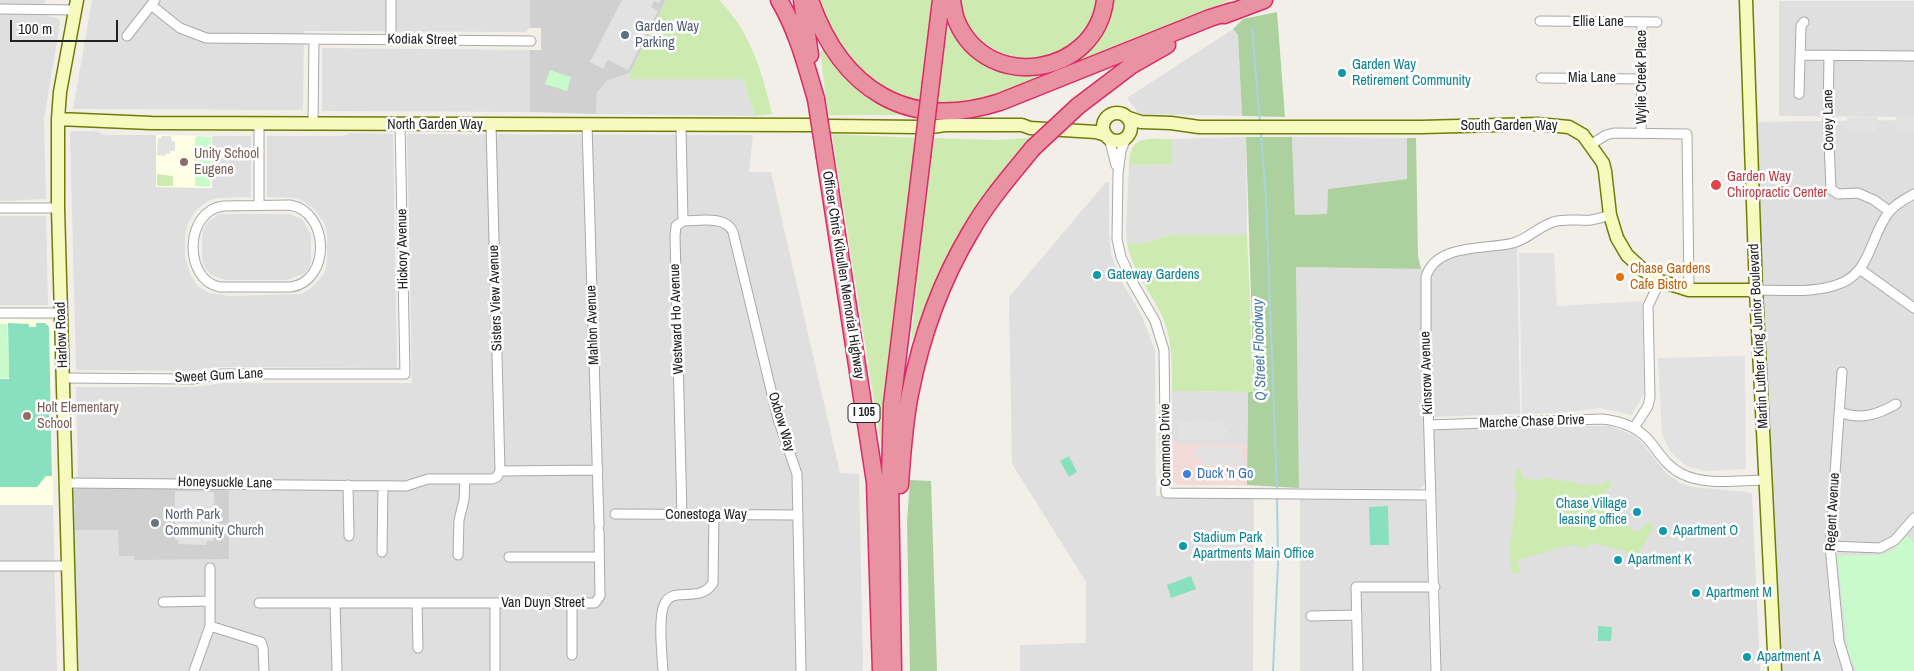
<!DOCTYPE html>
<html>
<head>
<meta charset="utf-8">
<style>
	body { margin:0 }
	#map { position:relative; width:1914px; height:671px; overflow:hidden; background:#f2efe9; font-family:"Archivo Narrow",sans-serif }
	canvas { display:block }
	.scale { position:absolute; left:10px; top:20px; width:108px; height:22px; box-sizing:border-box; border:2px solid #222; border-top:0; padding-left:6px; font-size:15px; line-height:18px; white-space:nowrap; color:#222; -webkit-text-stroke:4px #fff; paint-order:stroke }
</style>
</head>
<body>
<div id="map">
<canvas width="1914" height="671"></canvas>
<div class="scale">100 m</div>
</div>
<script>
const ctx = document.querySelector('canvas').getContext('2d');
ctx.lineJoin = 'round';
function fillPath(path, color) { ctx.fillStyle = color; ctx.fill(path, 'evenodd'); }
function strokePath(path, color, width, dash) { ctx.strokeStyle = color; ctx.lineWidth = width; ctx.lineCap = dash ? 'butt' : 'round'; ctx.setLineDash(dash || []); ctx.stroke(path); }
function label(font, color, halo, rows, align = 'center') {
  ctx.font = font + ' "Archivo Narrow",sans-serif'; ctx.lineWidth = 5; ctx.setLineDash([]); ctx.textBaseline = 'middle'; ctx.strokeStyle = halo; ctx.fillStyle = color; for (const [text, x, y, turn = 0] of rows) {
    ctx.save(); ctx.translate(x, y); ctx.rotate((+turn || 0) * Math.PI / 180); ctx.textAlign = isNaN(turn) ? turn : align; if (halo) ctx.strokeText(text, 0, 0); ctx.fillText(text, 0, 0); ctx.restore();
  }
}
const residential = new Path2D(`
	M0,0H45V15L59,19L60,23L44,119L46,199L0,201Z
	M92,0H530V28L525,32L304,31L303,110L73,109Z
	M1779,1H1914V117L1779,116Z
	M1233,29L1238,35L1242,116L1139,114L1127,98Z
	M322,48L530,50V112L322,111Z
	M630,73V79H743L755,116L596,114L597,94L608,80Z
	M1914,120V671H1781L1749,122Z
	M73,131H96L104,135H156V187L212,188V136H251V197L217,198L208,201L196,210L188,223L185,236V256L188,267L191,276L198,286L209,293L230,296L301,294L310,289L319,280L325,272L327,262V233L325,224L313,208L303,201L294,198L267,197V136H343L350,133L393,134L397,368L218,367L184,371L76,370L70,133Z
	M408,134L753,135L749,172H771L840,473L859,474L863,671H74L67,483L78,476L76,387H194L223,383H412L407,136Z
	M1246,137L1247,235H1172L1145,243H1127L1126,230L1129,165L1171,164V139Z
	M1292,137L1407,138V179L1328,189L1327,214L1295,215Z
	M1106,182H1109V234L1111,254L1121,280L1142,316L1155,351L1156,496L1254,497L1253,671H1020V645L1086,643V582L1012,464L1009,297Z
	M219,214H289L302,219L311,235V259L309,268L303,274L287,280H226L211,275L204,266L202,258V237L203,230L208,222Z
	M0,216H46L48,305H0Z
	M1517,246L1520,414L1425,417L1426,484L1419,489L1299,488L1296,267L1430,269L1451,255Z
	M1172,391L1248,392L1247,444H1172Z
	M1549,426H1610L1618,429L1633,435L1643,444L1666,473L1680,483L1693,487L1747,492L1752,493L1760,671H1441L1439,545L1433,433L1436,429L1441,428Z
	M1300,499H1419L1425,502L1430,671H1300Z
	M0,505H53L57,671H0Z`);
const commercial = new Path2D(`
	M1172,444H1247V485H1178L1173,482Z`);
const education = new Path2D(`
	M156,135L212,136V188L156,187Z
	M0,319L50,320L54,323L53,505H0Z`);
const religious = new Path2D(`
	M530,0H666L630,73L608,80L597,93L596,114L530,112V50H541V28H530Z
	M78,487L229,488V559L134,560V556H119L118,530H75L74,491Z`);
const grass = new Path2D(`
	M666,0H719C752,34 761,69 772,114L755,116L743,79H630V73Z
	M818,0H933L923,103C908,98 893,93 880,86C847,69 830,32 818,0Z
	M959,0H1097C1095,15 1091,26 1080,37C1058,60 1028,65 1000,52C992,48 984,44 978,37C968,28 962,13 959,0Z
	M1112,0H1231L1080,60C1098,40 1113,29 1112,0Z
	M952,27C980,61 989,77 1037,72L1039,79L987,97L960,104H935L948,28Z
	M825,50C852,87 865,99 909,112V115H828L820,51Z
	M832,134L918,138L884,446L881,445Z
	M1037,137C1029,144 1020,152 1012,160C964,212 936,278 911,343L931,138L999,140Z
	M1171,139L1172,164L1129,165C1130,134 1147,139 1171,139Z
	M157,174L173,176V186H157Z
	M1172,235H1247L1254,392L1172,391C1172,364 1173,337 1160,312C1148,288 1132,270 1127,243H1145Z
	M1517,469L1521,470L1523,478L1538,480L1544,478L1573,482L1579,485H1602L1604,482H1611V486L1597,503L1634,531H1640L1648,522L1652,524L1653,528L1638,555L1594,543L1584,548L1573,545L1546,551L1542,554L1519,559L1518,561L1520,573L1513,574C1509,566 1511,552 1510,543L1517,495L1514,487L1516,471Z`);
const forest = new Path2D(`
	M1277,12L1285,117L1242,116L1238,35L1233,29L1243,19Z
	M1246,137H1292L1295,215L1327,214L1328,189L1407,179V138H1416L1418,256L1421,269L1296,267L1299,488L1247,485L1248,392H1254Z
	M910,480L931,481L937,671H910L907,522Z`);
const park = new Path2D(`
	M550,70L571,77L567,91L545,84Z
	M198,136L211,137L210,187L195,186V155H193V145H195V138Z
	M0,324H7L9,378H0Z
	M1907,535L1914,543V671H1856L1848,651L1837,556L1880,555L1892,551Z`);
const pitch = new Path2D(`
	M8,323L29,324V327H36V323H45L49,327L52,476H46L37,487H0V379H9Z
	M1069,456L1077,472L1069,477L1060,461Z
	M1388,506L1389,545H1370L1369,507Z
	M1191,576L1196,589L1171,598L1167,585Z
	M1598,626L1612,627L1611,641H1598Z`);
const parking = new Path2D(`
	M622,0H661L659,3L654,1L651,7L658,11L628,70L608,60L603,69L590,62Z
	M1847,117H1877V132H1846Z
	M1896,117H1914V132H1896Z
	M161,136H171L172,141H175V151H170V154H166L165,156L157,155L158,138H161Z
	M1519,253H1554L1557,306L1642,301L1644,394L1632,415L1601,408L1561,413L1522,414Z
	M1745,356L1746,469L1707,471L1688,467L1671,453L1662,435L1658,358Z
	M1178,422H1199V425H1202V422H1223V428H1227V435H1223V440H1201V437H1198V440H1178Z
	M1199,446H1220V451H1222V447H1242V455L1245,456L1244,477H1234V460H1232V465H1202V458H1195V451H1198Z
	M175,491L214,492L215,534L213,541H207L206,545L178,544V540H175V514L179,513V510H175Z`);
const stream = new Path2D(`
	M1252,28L1260,123
	M1261,133L1266,199L1277,490
	M1273,671L1278,563L1277,497`);
const street = new Path2D(`
	M151,5L180,28L206,38L531,41
	M0,9L76,10
	M1540,21L1657,22
	M127,36L155,0
	M391,39V0
	M1800,55L1914,56
	M1829,56L1828,118L1831,189L1838,194L1858,193L1874,200L1889,211
	M1541,78L1642,79
	M1799,94L1801,26L1804,22
	M259,124V205
	M313,124L314,39
	M491,125L500,471
	M587,125L599,525
	M681,126L683,221L676,226L675,236L682,515
	M1641,132L1642,22
	M1109,138L1116,165
	M1126,138L1121,151L1118,173L1117,239L1121,257L1133,283L1155,321L1164,350L1166,493L1431,495
	M1590,145L1606,135L1614,133L1687,134L1689,290
	M290,205C330,212 331,281 291,287H220C183,280 184,210 224,206Z
	M0,208H58
	M683,221C698,221 726,215 733,232L778,419L797,474L801,671
	M1861,270L1914,308
	M1756,290C1781,290 1809,293 1833,286C1872,276 1868,239 1889,212C1895,204 1905,199 1914,194
	M0,313H61
	M1842,372L1830,546L1839,641L1848,671
	M64,378L192,379L222,374H405L400,124
	M1839,412C1861,420 1877,415 1896,404
	M1429,425L1602,419C1622,421 1640,428 1652,444C1661,456 1668,467 1682,474C1706,486 1739,480 1766,480
	M1634,428L1648,406L1650,397L1648,306L1660,281
	M500,471L598,470
	M67,483L406,486L428,479H492L497,477L500,471
	M348,485L349,536
	M615,514L798,515
	M1830,546L1880,548L1895,540L1914,518
	M382,552L383,486
	M458,555L459,520L464,500L465,479
	M509,557H599
	M0,566H69
	M163,602L210,601
	M259,603H595L600,596L599,531
	M335,603L337,671
	M417,603L418,648
	M572,603V655
	M1311,616L1357,615
	M210,626L261,642L263,648L264,670
	M194,671L210,626V568
	M495,671V603
	M663,671C662,655 658,619 664,605C673,584 699,605 713,583L714,515
	M1358,671L1356,587H1435
	M1436,671L1426,335V277C1436,243 1485,250 1513,243C1528,239 1538,227 1553,222C1566,218 1578,221 1591,220C1597,219 1604,217 1610,215`);
const secondary = new Path2D(`
	M1746,0L1756,290L1775,671
	M1103 127a14 14 0 1 1 28 0a14 14 0 1 1-28 0Z
	M1129,118L1141,122L1171,123L1199,127H1421L1537,124L1569,127L1583,135L1603,163L1605,171L1610,215L1617,238L1627,255L1643,270L1660,281L1689,290H1756
	M58,119L151,123L812,125
	M828,126L920,127
	M931,127L945,125H1022L1030,128L1096,132L1106,135
	M71,671L58,208V119L60,92L77,0`);
const highway = new Path2D(`
	M779,0C797,30 806,65 816,99
	M802,0L810,55
	M810,0C841,89 907,132 1000,102L1210,18L1232,11
	M952,0C953,7 954,15 957,22C988,93 1096,76 1105,0
	M1224,15L1264,0
	M931,82L941,0
	M1078,106L1132,65L1167,45
	M825,157L875,482L881,671
	M900,485C902,455 904,424 910,394C921,337 941,281 971,231C988,201 1011,175 1033,148
	M893,671L890,478L892,404L922,157`);
const highwayBridge = new Path2D(`
	M816,99L825,157
	M1033,148L1078,106
	M922,157L931,82`);
const markers = [
	[625,35,5,"#5c6f8a"],
	[1342,73,5,"#0f9aa8"],
	[184,162,5,"#8d6e63"],
	[1716,185,6,"#e0444e"],
	[1097,275,5,"#0f9aa8"],
	[1620,277,5,"#e8710a"],
	[27,416,5,"#8d6e63"],
	[1187,474,5,"#3f7fe0"],
	[1637,512,5,"#0f9aa8"],
	[155,523,5,"#6b7280"],
	[1663,531,5,"#0f9aa8"],
	[1183,546,5,"#0f9aa8"],
	[1618,560,5,"#0f9aa8"],
	[1696,593,5,"#0f9aa8"],
	[1747,657,5,"#0f9aa8"]
];
const shields = [
	[864,413,32]
];
const shieldNames = [
	["I 105",864,413]
];
const streetNames = [
	["Ellie Lane",1598,22],
	["Kodiak Street",422,40,1],
	["Wylie Creek Place",1642,77,-90],
	["Mia Lane",1592,78],
	["Covey Lane",1829,120,-91],
	["North Garden Way",435,125],
	["South Garden Way",1509,126],
	["Hickory Avenue",403,249,-91],
	["Officer Chris Kilcullen Memorial Highway",843,275,81],
	["Sisters View Avenue",496,298,-92],
	["Westward Ho Avenue",677,319,-92],
	["Mahlon Avenue",593,325,-92],
	["Harlow Road",62,335,-92],
	["Martin Luther King Junior Boulevard",1759,336,-93],
	["Kinsrow Avenue",1427,373,-92],
	["Sweet Gum Lane",219,376,-3],
	["Oxbow Way",781,422,73],
	["Marche Chase Drive",1532,422,-2],
	["Commons Drive",1166,445,-91],
	["Honeysuckle Lane",225,483,1],
	["Regent Avenue",1833,512,-87],
	["Conestoga Way",706,515],
	["Van Duyn Street",543,603]
];
const serviceNames = [
	["Garden Way",635,27],
	["Parking",635,43]
];
const cultureNames = [
	["Garden Way",1352,65],
	["Retirement Community",1352,81],
	["Gateway Gardens",1107,275],
	["Chase Village",1627,504,"right"],
	["leasing office",1627,520,"right"],
	["Apartment O",1673,531],
	["Stadium Park",1193,538],
	["Apartments Main Office",1193,554],
	["Apartment K",1628,560],
	["Apartment M",1706,593],
	["Apartment A",1757,657]
];
const educationNames = [
	["Unity School",194,154],
	["Eugene",194,170],
	["Holt Elementary",37,408],
	["School",37,424]
];
const healthNames = [
	["Garden Way",1727,177],
	["Chiropractic Center",1727,193]
];
const foodNames = [
	["Chase Gardens",1630,269],
	["Cafe Bistro",1630,285]
];
const shopNames = [
	["Duck 'n Go",1197,474]
];
const worshipNames = [
	["North Park",165,515],
	["Community Church",165,531]
];
const waterNames = [
	["Q Street Floodway",1260,350,-92]
];
fillPath(residential, '#e0dfdf');
fillPath(commercial, '#f2dad9');
fillPath(education, '#ffffe5');
fillPath(religious, '#d0d0d0');
fillPath(grass, '#cdebb0');
fillPath(forest, '#add19e');
fillPath(park, '#c8facc');
fillPath(pitch, '#88e0be');
fillPath(parking, '#e2e2e2');
strokePath(stream, '#aad3df', 2);
strokePath(street, '#a9a9a9', 11);
strokePath(secondary, '#707d05', 15);
strokePath(highway, '#dc2a67', 19);
strokePath(street, '#fff', 9);
strokePath(secondary, '#f7fabf', 12);
strokePath(highway, '#e892a2', 16);
strokePath(highwayBridge, '#dc2a67', 19, []);
strokePath(highwayBridge, '#e892a2', 16);
for (const [x, y, r, color] of markers) { const dot = new Path2D(); dot.arc(x, y, r, 0, 2 * Math.PI); ctx.fillStyle = color; ctx.fill(dot); strokePath(dot, '#fff', 2); }
for (const [x, y, w] of shields) { const box = new Path2D(); box.roundRect(x - w / 2, y - 9.5, w, 19, 4); ctx.fillStyle = '#fff'; ctx.fill(box); strokePath(box, '#222', 1); }
label('bold 12px', '#222', null, shieldNames);
label('14px', '#222', '#fff', streetNames);
label('14px', '#4e5e75', '#fff', serviceNames, 'left');
label('14px', '#0d838f', '#fff', cultureNames, 'left');
label('14px', '#785e54', '#fff', educationNames, 'left');
label('14px', '#be3a42', '#fff', healthNames, 'left');
label('14px', '#c56008', '#fff', foodNames, 'left');
label('14px', '#366cbe', '#fff', shopNames, 'left');
label('14px', '#5b616d', '#fff', worshipNames, 'left');
label('italic 15px', '#4a7aab', '#fff', waterNames);
</script>
</body>
</html>
